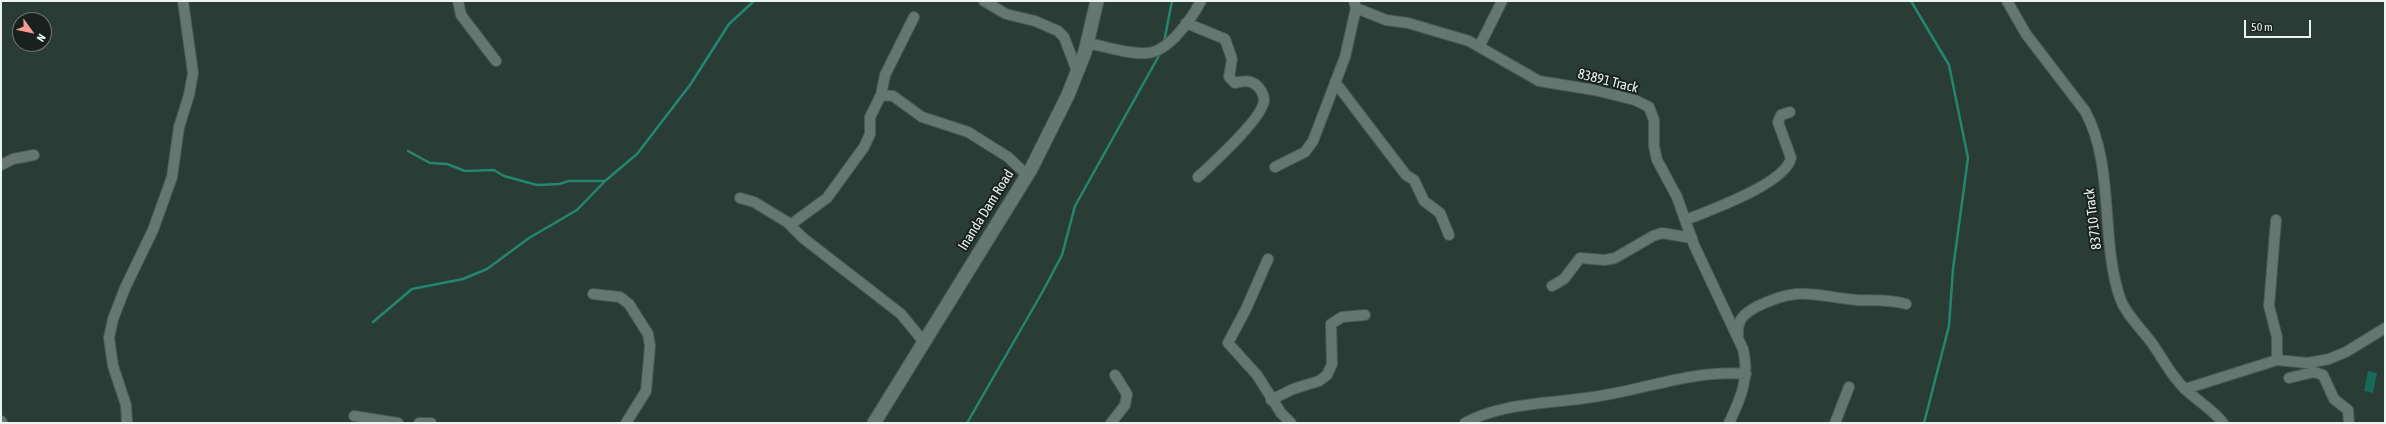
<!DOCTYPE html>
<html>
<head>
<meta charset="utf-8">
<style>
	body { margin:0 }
	#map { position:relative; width:2386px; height:424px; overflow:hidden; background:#2a3c36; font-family:"Asap Condensed",sans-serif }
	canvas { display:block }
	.frame { position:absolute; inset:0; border:2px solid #eaf5f1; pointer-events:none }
	.north { position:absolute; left:12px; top:12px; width:40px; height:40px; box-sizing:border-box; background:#19211e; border:1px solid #6d7672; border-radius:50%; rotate:123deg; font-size:11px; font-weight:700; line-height:16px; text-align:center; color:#eaf5f1 }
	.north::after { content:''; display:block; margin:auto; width:14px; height:18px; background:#f59c94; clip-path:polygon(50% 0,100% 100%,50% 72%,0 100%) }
	.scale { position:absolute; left:2244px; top:20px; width:67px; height:18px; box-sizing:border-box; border:2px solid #eaf5f1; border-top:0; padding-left:5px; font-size:12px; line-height:14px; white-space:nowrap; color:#eaf5f1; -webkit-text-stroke:3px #19211e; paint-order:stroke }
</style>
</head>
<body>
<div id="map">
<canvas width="2386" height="424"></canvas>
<div class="frame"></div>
<div class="north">N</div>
<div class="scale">50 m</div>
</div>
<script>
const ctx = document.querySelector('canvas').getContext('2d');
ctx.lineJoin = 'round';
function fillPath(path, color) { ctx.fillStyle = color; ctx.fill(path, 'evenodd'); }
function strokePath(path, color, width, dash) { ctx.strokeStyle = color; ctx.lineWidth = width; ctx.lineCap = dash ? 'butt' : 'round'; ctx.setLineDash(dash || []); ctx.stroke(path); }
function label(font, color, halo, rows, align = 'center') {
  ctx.font = font + ' "Asap Condensed",sans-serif'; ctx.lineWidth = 4; ctx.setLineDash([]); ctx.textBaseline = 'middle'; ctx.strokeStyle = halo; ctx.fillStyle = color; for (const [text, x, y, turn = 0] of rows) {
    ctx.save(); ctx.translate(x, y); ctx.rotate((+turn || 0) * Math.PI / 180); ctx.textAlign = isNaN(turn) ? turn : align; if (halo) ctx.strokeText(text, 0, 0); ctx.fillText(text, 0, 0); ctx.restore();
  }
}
const green = new Path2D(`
	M2368,371L2377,373L2373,393L2364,391Z`);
const stream = new Path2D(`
	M1911,1L1949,65L1968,158L1953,269L1949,326L1924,423
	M1164,42L1172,1
	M408,151L430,163L447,164L465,171L494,170L504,176L537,185L559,184L569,181H605
	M373,322L412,289L463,279L487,269L529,238L577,210L605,181L637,154L690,85L729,24L754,1
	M967,423L1043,291L1062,255L1075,206L1161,52`);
const minor = new Path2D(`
	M458,1L461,15L496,61
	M984,1L1006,14L1035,21L1058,31L1064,37L1077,71
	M2007,1L2026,34L2085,111C2115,166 2100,239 2120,298C2126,315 2141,328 2151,342C2163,358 2170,375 2185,389C2196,400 2214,410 2223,423
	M1356,8L1386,20L1408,23L1469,41L1539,81L1594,90L1635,100L1649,107L1654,120V146L1657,160L1677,197L1694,245L1743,349C1750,377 1741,398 1729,423
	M1186,23L1225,39L1232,59L1229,77L1235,83C1245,80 1253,80 1260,89C1262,92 1264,96 1264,100C1264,117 1211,165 1198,177
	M1087,43C1104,46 1131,55 1147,53C1169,52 1192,18 1201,1
	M1480,45L1502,1
	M1335,82L1406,175L1414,180L1424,201L1440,213L1449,235
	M881,95L893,96L922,117L968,132L1008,157L1027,175
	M1,165L13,159L34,155
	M1275,167L1305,152L1313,141L1345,57L1356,8L1354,1
	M740,198L754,202L787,222L803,238L901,314L923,341
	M1686,220C1710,210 1785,184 1791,158L1778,122L1781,115L1790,112
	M2276,220L2269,306L2277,337V360
	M790,225L827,198L864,147L870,134V117L881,95L885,75L914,17
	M1268,259L1246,309L1228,343L1257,375L1281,413L1291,423
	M1552,286L1564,279L1580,258L1605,260L1615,258L1653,236L1662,233L1692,238
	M593,294L620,297L629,304L648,334L650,346L646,391L626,423
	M1738,335C1737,319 1744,314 1756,307C1801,285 1812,296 1857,300C1874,301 1889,299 1906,304
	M2289,378L2314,372L2323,375L2334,399L2348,410L2349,423
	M2185,389L2277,360L2308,363L2329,359L2346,352L2385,328
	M1271,400L1293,389L1319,381L1327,375L1332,364L1331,324L1342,317L1365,315
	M354,416L398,423
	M1,421L2,423
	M127,423L126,405L113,366L109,338L113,319L125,288L153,230L172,177L179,127L189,95L193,73L183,1
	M419,423H431
	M1111,423L1125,405L1127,394L1115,375
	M1465,423C1503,402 1551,404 1593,397C1644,390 1695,369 1746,374
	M1835,423L1849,387`);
const tertiary = new Path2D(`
	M874,423L1031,169L1068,95L1085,52L1097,1`);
const streetNames = [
	["83891 Track",1608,81,14],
	["Inanda Dam Road",986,210,-58],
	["83710 Track",2093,219,-97]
];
fillPath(green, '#176a56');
strokePath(stream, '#23876f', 2.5);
strokePath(minor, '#495a54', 12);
strokePath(tertiary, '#495a54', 15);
strokePath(minor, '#647871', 10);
strokePath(tertiary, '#647871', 13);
label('14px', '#eaf5f1', '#19211e', streetNames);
</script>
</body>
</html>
